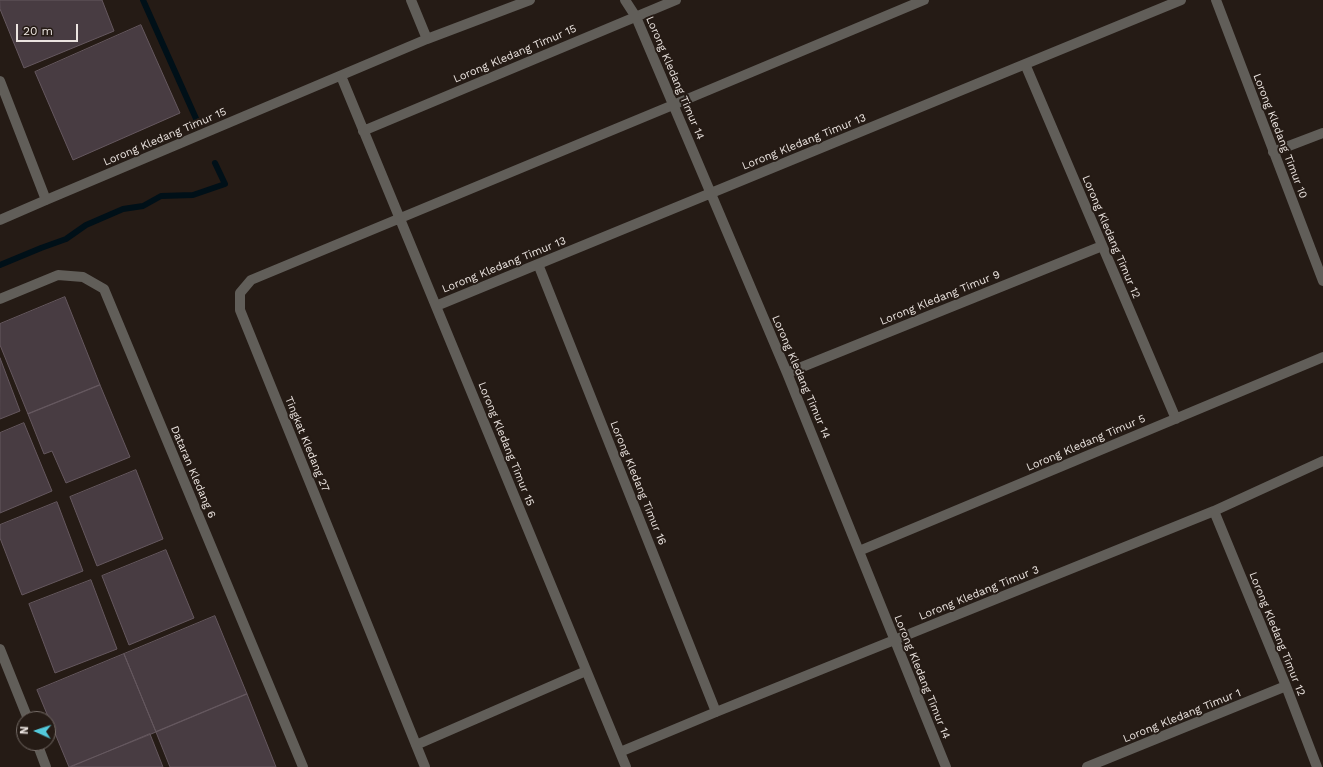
<!DOCTYPE html>
<html>
<head>
<meta charset="utf-8">
<style>
	body { margin:0 }
	#map { position:relative; width:1323px; height:767px; overflow:hidden; background:#251b15; font-family:"Work Sans",sans-serif }
	canvas { display:block }
	.north { position:absolute; left:16px; top:711px; width:40px; height:40px; box-sizing:border-box; background:#251b15; border:1px solid #746b66; border-radius:50%; rotate:273deg; font-size:11px; font-weight:700; line-height:16px; text-align:center; color:#ebe4e0 }
	.north::after { content:''; display:block; margin:auto; width:14px; height:18px; background:#53cadc; clip-path:polygon(50% 0,100% 100%,50% 72%,0 100%) }
	.scale { position:absolute; left:16px; top:24px; width:62px; height:18px; box-sizing:border-box; border:2px solid #ebe4e0; border-top:0; padding-left:5px; font-size:12px; line-height:14px; white-space:nowrap; color:#ebe4e0; -webkit-text-stroke:3px #251b15; paint-order:stroke }
</style>
</head>
<body>
<div id="map">
<canvas width="1323" height="767"></canvas>
<div class="north">N</div>
<div class="scale">20 m</div>
</div>
<script>
const ctx = document.querySelector('canvas').getContext('2d');
ctx.lineJoin = 'round';
function strokePath(path, color, width, dash) { ctx.strokeStyle = color; ctx.lineWidth = width; ctx.lineCap = dash ? 'butt' : 'round'; ctx.setLineDash(dash || []); ctx.stroke(path); }
function fillPath(path, color) { ctx.fillStyle = color; ctx.fill(path, 'evenodd'); }
function label(font, color, halo, rows, align = 'center') {
  ctx.font = font + ' "Work Sans",sans-serif'; ctx.lineWidth = 4; ctx.setLineDash([]); ctx.textBaseline = 'middle'; ctx.strokeStyle = halo; ctx.fillStyle = color; for (const [text, x, y, turn = 0] of rows) {
    ctx.save(); ctx.translate(x, y); ctx.rotate((+turn || 0) * Math.PI / 180); ctx.textAlign = isNaN(turn) ? turn : align; if (halo) ctx.strokeText(text, 0, 0); ctx.fillText(text, 0, 0); ctx.restore();
  }
}
const stream = new Path2D(`
	M143,0L198,123
	M0,265L41,248L66,239L86,225L123,209L143,206L161,196L193,195L225,184L215,163`);
const building = new Path2D(`
	M0,0H102L114,31L24,68L0,9Z
	M141,25L180,113L73,160L35,72Z
	M65,297L100,385L28,414L0,345V324Z
	M0,358L20,411L0,419Z
	M100,385L130,457L66,483L52,451L44,454L28,414Z
	M24,423L52,491L0,513V433Z
	M136,470L163,539L97,566L70,497Z
	M57,502L83,571L22,595L0,538V525Z
	M166,550L194,618L129,645L102,576Z
	M91,580L117,649L55,673L29,604Z
	M215,616L247,694L156,732L124,654Z
	M124,654L156,732L69,767L37,690Z
	M247,694L276,767H170L156,732Z
	M150,734L163,767H71Z`);
const minor = new Path2D(`
	M411,0L427,39
	M625,0L636,17L787,373L946,767
	M1216,0L1323,281
	M1025,64L1176,419
	M341,76C434,307 532,536 626,767
	M0,81L46,200
	M363,131L676,0
	M1273,152L1323,133
	M0,220L46,200L427,39L530,0
	M538,264L716,712
	M0,299L58,275L83,277L104,289L303,767
	M436,306L1181,0
	M787,373L1102,246
	M1214,511L1286,686L1317,767
	M859,551L1323,357
	M0,649L28,719
	M37,743L46,767
	M416,745L586,671
	M620,752L716,712L1214,511L1323,461
	M425,767L240,310V293L251,280L673,105L924,0
	M1087,767L1286,686`);
const streetNames = [
	["Lorong Kledang Timur 15",515,54,-23],
	["Lorong Kledang Timur 14",675,78,67],
	["Lorong Kledang Timur 10",1280,136,69],
	["Lorong Kledang Timur 15",165,137,-23],
	["Lorong Kledang Timur 13",804,142,-22],
	["Lorong Kledang Timur 12",1111,237,67],
	["Lorong Kledang Timur 13",504,265,-22],
	["Lorong Kledang Timur 9",940,298,-22],
	["Lorong Kledang Timur 14",801,377,67],
	["Lorong Kledang Timur 5",1086,443,-23],
	["Tingkat Kledang 27",307,444,68],
	["Lorong Kledang Timur 15",506,444,68],
	["Dataran Kledang 6",193,472,67],
	["Lorong Kledang Timur 16",638,483,68],
	["Lorong Kledang Timur 3",979,593,-22],
	["Lorong Kledang Timur 12",1277,634,68],
	["Lorong Kledang Timur 14",922,677,68],
	["Lorong Kledang Timur 1",1182,716,-22]
];
strokePath(stream, '#001018', 6);
fillPath(building, '#483c42');
strokePath(building, '#65585f', 1);
strokePath(minor, '#615e59', 10);
label('11px', '#ebe4e0', '#251b15', streetNames);
</script>
</body>
</html>
